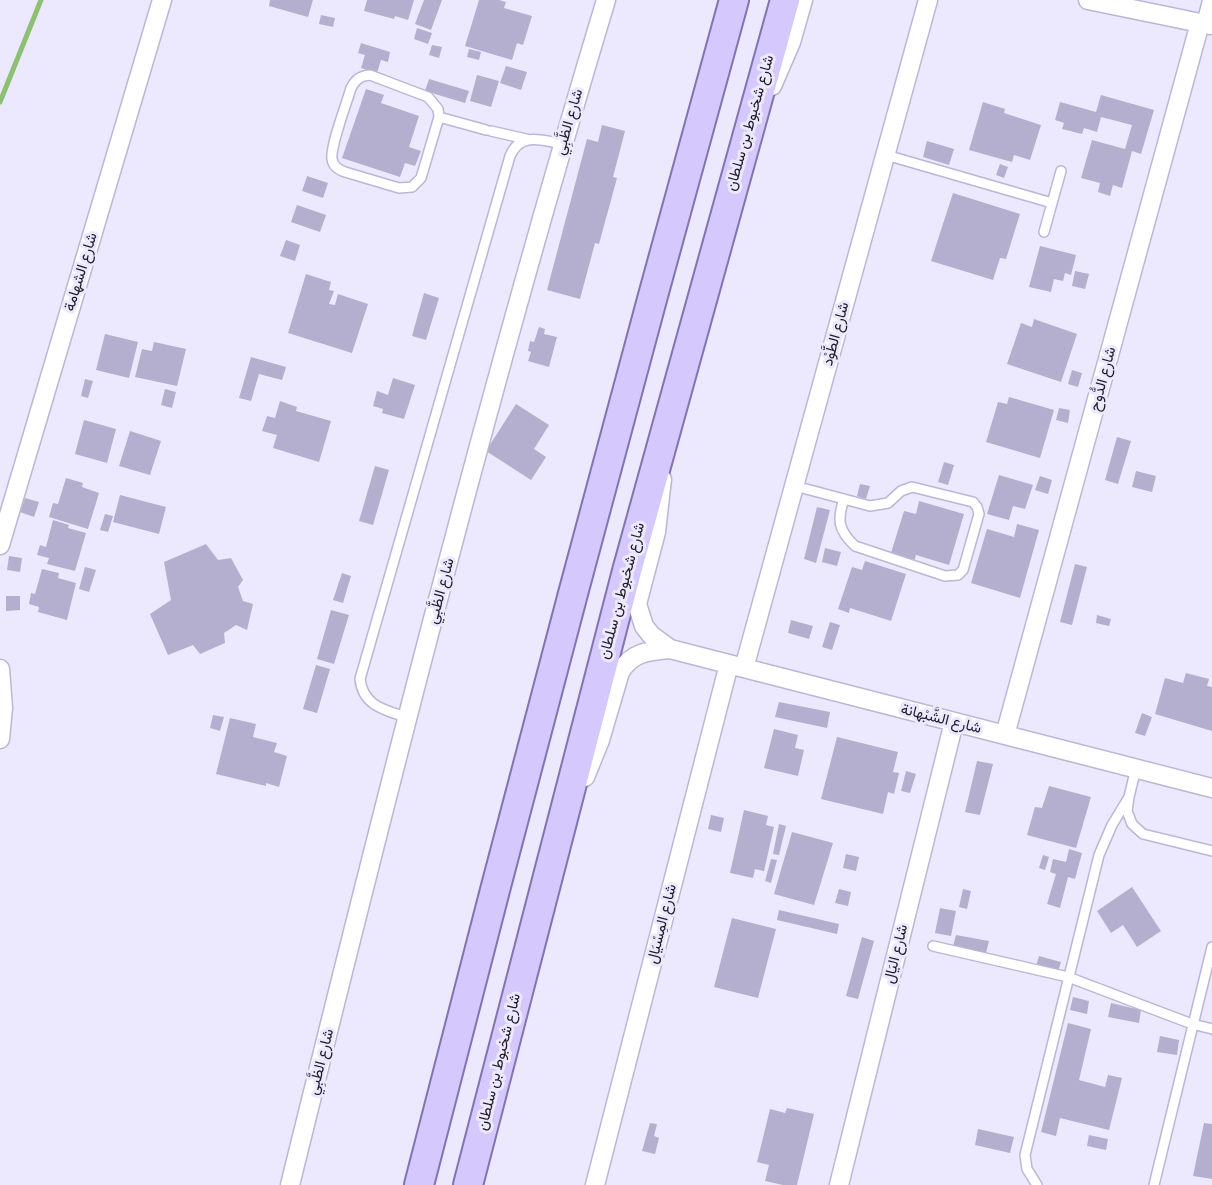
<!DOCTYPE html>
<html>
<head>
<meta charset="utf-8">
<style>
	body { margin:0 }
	canvas { display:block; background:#ece8fd }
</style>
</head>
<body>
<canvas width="1212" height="1185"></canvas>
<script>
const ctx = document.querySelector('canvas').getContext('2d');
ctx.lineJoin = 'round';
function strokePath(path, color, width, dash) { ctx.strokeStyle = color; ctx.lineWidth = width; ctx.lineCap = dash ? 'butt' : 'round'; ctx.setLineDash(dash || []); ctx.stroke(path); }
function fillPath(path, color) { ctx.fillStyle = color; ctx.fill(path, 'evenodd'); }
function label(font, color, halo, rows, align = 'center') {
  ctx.font = font + ' "PT Sans Narrow",Vazirmatn,sans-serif'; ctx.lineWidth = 6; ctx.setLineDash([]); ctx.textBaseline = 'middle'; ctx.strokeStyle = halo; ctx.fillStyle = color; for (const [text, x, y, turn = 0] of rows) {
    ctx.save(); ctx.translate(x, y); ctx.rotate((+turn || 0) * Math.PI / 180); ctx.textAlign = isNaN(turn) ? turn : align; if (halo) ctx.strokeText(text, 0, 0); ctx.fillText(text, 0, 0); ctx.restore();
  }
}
const stream = new Path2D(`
	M0,102L41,0`);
const building = new Path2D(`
	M270,0H313L308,17L269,6Z
	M367,0H414L408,20L395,16L394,19L364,11Z
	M424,0H442L431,30L415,24Z
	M479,0H499L506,2L504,8L532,16L523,45L517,43L512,60L465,46Z
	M321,15L335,18L333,27L319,24Z
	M417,28L432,33L428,44L414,39Z
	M361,43L390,52L388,62L381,60L377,73L361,68L365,55L358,53Z
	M432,45L442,47L439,58L429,55Z
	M469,49L481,52L479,60L467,57Z
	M506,66L527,72L521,90L500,83Z
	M477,75L499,81L491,107L470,101Z
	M429,79L469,91L465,103L425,91Z
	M366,89L384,95L381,103L419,116L409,147L421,151L415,166L405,163L400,177L342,158Z
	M1101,95L1154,110L1141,154L1132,151L1122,188L1113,185L1110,196L1098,192L1100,183L1081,178L1092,140L1125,149L1132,125L1101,117L1097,132L1084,128L1082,134L1062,129L1064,123L1055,120L1060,102L1096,112Z
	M983,102L1005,109L1004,113L1041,125L1030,160L1014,155L1012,162L969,150Z
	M602,125L625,131L613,177L617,178L599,244L595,243L580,299L547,290L587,139L598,142Z
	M927,141L954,149L949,165L923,157Z
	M1000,164L1008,167L1004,178L996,175Z
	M307,176L328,183L323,198L302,191Z
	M953,193L1020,214L1006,259L1000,258L993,280L931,261Z
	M297,205L326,215L320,232L291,222Z
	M286,240L300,245L295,261L280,256Z
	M1040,246L1076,255L1071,275L1065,273L1063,281L1054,279L1051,292L1029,287Z
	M1075,271L1089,274L1085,289L1072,286Z
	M306,274L331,282L329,290L334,291L329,304L335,305L338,294L368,304L352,353L288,333Z
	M424,293L439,298L426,340L412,336Z
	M1034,319L1077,334L1061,382L1007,364L1021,323L1032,327Z
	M539,327L545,329L544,334L557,337L549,367L528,361L531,352L528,351L530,341L534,342Z
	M105,334L138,342L129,378L96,370Z
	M154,342L186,349L177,386L135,377L142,349L152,351Z
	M251,357L286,367L282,380L259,374L251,401L239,398Z
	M1072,370L1082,373L1078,387L1068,384Z
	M393,378L415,385L404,419L382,413L383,409L373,406L377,391L388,395Z
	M85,379L93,381L88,398L81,396Z
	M165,389L176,392L172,408L161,405Z
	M1009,397L1054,410L1040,458L986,442L998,402L1007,404Z
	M280,401L297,407L296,411L331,421L319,462L273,448L277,435L262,431L267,416L275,418Z
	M516,404L549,425L534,449L546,457L531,480L486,451Z
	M1059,408L1070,410L1068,423L1056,420Z
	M84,420L116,429L107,463L75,454Z
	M130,431L161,441L150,475L119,466Z
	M1117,437L1131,441L1118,484L1105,480Z
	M944,462L954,465L948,485L938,482Z
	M375,466L389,470L373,525L359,521Z
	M1136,471L1156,476L1152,492L1132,487Z
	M999,475L1033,485L1025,509L1013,506L1009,520L987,514Z
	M1040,476L1052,480L1048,494L1035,490Z
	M66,478L83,483L82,487L99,493L88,529L49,517L53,503L58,504Z
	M860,484L870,486L866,499L857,496Z
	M120,495L166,507L159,534L113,522Z
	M25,498L39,502L34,517L20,512Z
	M919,501L964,514L949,565L916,555L914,562L890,556L904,511L916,514Z
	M817,507L830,510L816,563L804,559Z
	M105,514L113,516L108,532L100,530Z
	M53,520L69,525L68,528L86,533L75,571L47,564L49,558L37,555L40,545L46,547Z
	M1017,524L1039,530L1020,598L971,583L987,529L1014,537Z
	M206,544L218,560L231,558L243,580L238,587L243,601L253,604L247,630L236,625L224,633L225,643L200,654L193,645L168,655L150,614L171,600L164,562Z
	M825,548L841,552L837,566L822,562Z
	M9,556L22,558L20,572L7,570Z
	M865,561L906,574L891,621L850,608L849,613L838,609L852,567L862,570Z
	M1075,564L1087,567L1072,625L1060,622Z
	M85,567L96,570L89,592L79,589Z
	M42,569L59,573L58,578L76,583L67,620L38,612L39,607L29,604L31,593L35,594Z
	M342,573L351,576L343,603L333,600Z
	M6,596H20V610L6,611Z
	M331,610L349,615L334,664L317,659Z
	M1097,615L1111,619L1109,626L1096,623Z
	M791,620L813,626L809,639L788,633Z
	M830,622L840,625L832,650L822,647Z
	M316,665L330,669L317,713L303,709Z
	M1186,673L1209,679L1207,686L1212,687V731L1155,714L1165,678L1183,683Z
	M779,702L830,712L827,728L775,717Z
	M1142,713L1152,717L1145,736L1135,733Z
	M213,715L224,717L220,731L210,728Z
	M230,718L256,724L253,737L277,743L274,752L287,756L279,787L266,783V786L216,774Z
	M774,729L798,735L795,748L804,750L798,776L764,768Z
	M837,737L898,752L893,772L899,773L894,794L888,792L883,814L821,799Z
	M977,761L993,764L980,815L965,812Z
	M906,771L916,774L910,793L901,791Z
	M1049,786L1091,797L1076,848L1027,835L1035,807L1042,808Z
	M744,810L768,816L766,825L774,827L764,871L755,869L753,878L730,873Z
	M711,815L724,818L721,832L708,829Z
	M779,824L786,826L779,855L773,854Z
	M792,832L833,843L814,905L774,894Z
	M1069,849L1082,853L1075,879L1068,877L1060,908L1047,904L1056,874L1050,872L1053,859L1066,862Z
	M846,854L859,857L856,871L843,868Z
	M1043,855L1049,857L1045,870L1039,868Z
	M771,859L777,860L771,883L765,881Z
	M1132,887L1161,931L1137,947L1123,925L1111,933L1097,911Z
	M839,889L851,892L848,906L835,903Z
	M963,889L971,891L967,909L959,907Z
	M940,908L956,911L951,936L935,933Z
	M779,910L839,924L837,934L777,920Z
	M732,918L776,929L758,998L714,987Z
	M956,935L989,941L985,957L952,950Z
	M862,937L874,941L858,999L846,996Z
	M1039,956L1061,962L1058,972L1036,966Z
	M1073,997L1089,1001L1087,1014L1070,1010Z
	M1111,1003L1141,1010L1139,1023L1108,1017Z
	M1068,1023L1091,1029L1079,1080L1105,1087L1108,1075L1122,1078L1109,1130L1060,1118L1056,1136L1041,1132Z
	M1160,1036L1179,1040L1177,1055L1157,1052Z
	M787,1108L814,1114L797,1185H783L765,1181L769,1165L757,1162L770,1109L785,1113Z
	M650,1123L657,1124L654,1136L659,1138L655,1154L642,1151Z
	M1204,1123L1212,1124V1179L1193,1176Z
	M978,1129L1014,1137L1010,1153L975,1145Z
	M1089,1135L1108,1139L1106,1150L1087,1146Z`);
const service = new Path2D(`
	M370,75L428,97L438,109L439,117L421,178L412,187L399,188L345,172C339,170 333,166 332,159C330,147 347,102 351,88C356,79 360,76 370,75Z
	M439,117L486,130
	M491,131L526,139
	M886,155L1052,203
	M1044,232L1061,171
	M795,486L870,506L888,503L901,491L912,487L973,502L977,507L979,514L963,570L958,575L945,576L855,546C838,530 837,520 844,499
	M406,717C385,710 363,706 360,679L510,156C520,132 542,140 562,144
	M1136,768L1129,797L1127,811L1132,824L1143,834L1212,851
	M933,946L1068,977L1192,1024L1212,1029
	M1037,1185L1027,1169L1025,1155L1099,855L1112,825L1129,797
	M1154,1185L1212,947`);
const minor = new Path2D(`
	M1088,0L1210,25
	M1206,24L1212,1
	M772,86L791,42L803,0
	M662,479L656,532L637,604L644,626L651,635L670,649L1212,788
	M0,545L162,0
	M744,668L928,0
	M0,669L3,708L0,739
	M1005,735L1200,23
	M585,777L600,740L620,672C632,652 648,651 670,649
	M290,1185C388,788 488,391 606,0
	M595,1185L729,664
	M839,1185L954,722`);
const primary = new Path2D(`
	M419,1185C520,789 625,394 734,0
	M468,1185L627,571L785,0`);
const streetNames = [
	["شارع الظَّبِي",569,122,-74],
	["شارع شخبوط بن سلطان",750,123,-74],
	["شارع الشهامة",81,272,-73],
	["شارع الطَّوْد",836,334,-75],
	["شارع الدُّوح",1103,379,-75],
	["شارع الظَّبِي",441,591,-75],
	["شارع شخبوط بن سلطان",622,591,-75],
	["شارع الشَّبْهانة",941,719,14],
	["شارع المِسْيَال",662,924,-76],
	["شارع اليَال",896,954,-76],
	["شارع الظَّبِي",321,1062,-76],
	["شارع شخبوط بن سلطان",499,1062,-76]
];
strokePath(stream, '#8dbf75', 5);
fillPath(building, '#b5afcf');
strokePath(service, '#bcb6d7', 12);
strokePath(minor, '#bcb6d7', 21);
strokePath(primary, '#8274b1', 32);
strokePath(service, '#fff', 9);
strokePath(minor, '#fff', 18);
strokePath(primary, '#d4c8fd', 28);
label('15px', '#1e1b27', '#ece8fd', streetNames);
</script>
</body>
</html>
